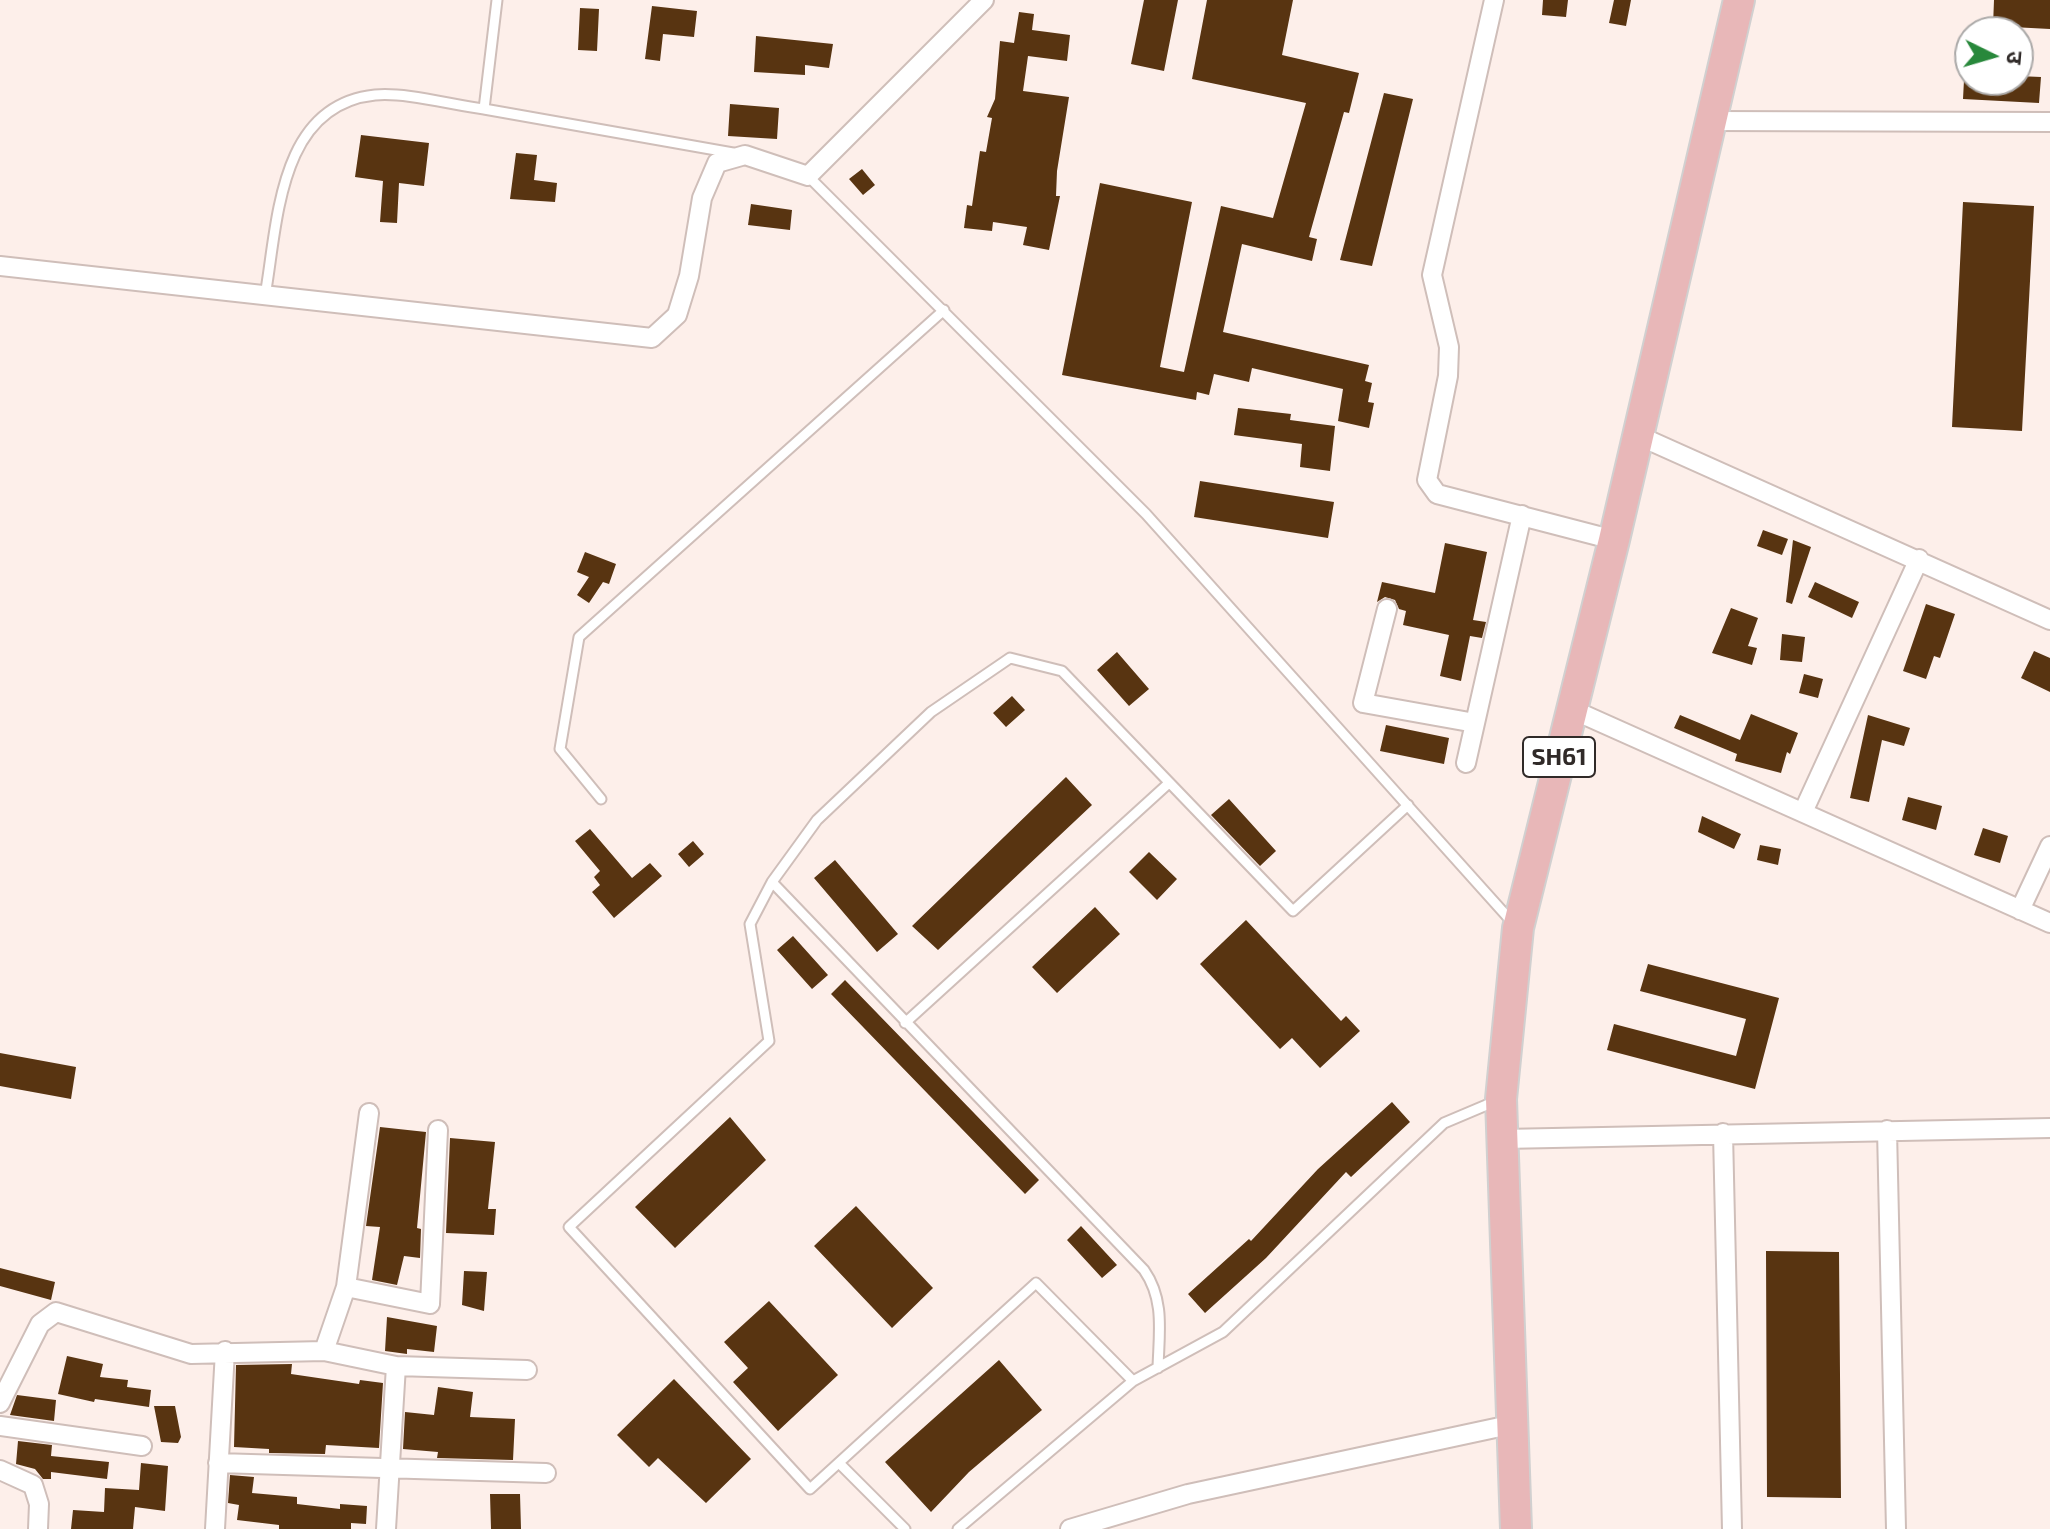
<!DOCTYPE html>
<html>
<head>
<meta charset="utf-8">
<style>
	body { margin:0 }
	#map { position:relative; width:2050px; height:1529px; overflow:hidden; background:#fdefea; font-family:"Exo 2","Noto Sans Devanagari",sans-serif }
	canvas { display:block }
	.north { position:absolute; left:1954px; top:16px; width:80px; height:80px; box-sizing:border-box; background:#fff; border:2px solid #acaaa9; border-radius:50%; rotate:95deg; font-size:22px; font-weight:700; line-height:32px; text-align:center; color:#302a28 }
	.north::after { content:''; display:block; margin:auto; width:28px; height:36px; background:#28883b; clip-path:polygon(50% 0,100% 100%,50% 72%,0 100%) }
</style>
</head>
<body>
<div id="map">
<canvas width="2050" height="1529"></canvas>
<div class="north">उ</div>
</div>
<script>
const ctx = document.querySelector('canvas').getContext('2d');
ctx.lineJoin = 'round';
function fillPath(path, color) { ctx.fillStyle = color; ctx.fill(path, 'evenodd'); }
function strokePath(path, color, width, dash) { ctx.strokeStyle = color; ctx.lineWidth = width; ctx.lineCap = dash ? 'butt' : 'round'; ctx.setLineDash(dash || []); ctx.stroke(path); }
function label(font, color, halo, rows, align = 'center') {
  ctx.font = font + ' "Exo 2",sans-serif'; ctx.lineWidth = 8; ctx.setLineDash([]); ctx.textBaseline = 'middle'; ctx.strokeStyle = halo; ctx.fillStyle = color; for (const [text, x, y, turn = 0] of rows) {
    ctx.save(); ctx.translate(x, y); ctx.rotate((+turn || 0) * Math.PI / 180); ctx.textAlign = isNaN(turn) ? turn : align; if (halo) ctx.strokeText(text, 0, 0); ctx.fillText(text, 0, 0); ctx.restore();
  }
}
const building = new Path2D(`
	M1144,0H1178L1164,71L1131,64Z
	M1207,0H1293L1282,55L1359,73L1349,113L1344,112L1309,237L1317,239L1312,261L1242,244L1223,332L1369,365L1365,381L1372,383L1368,402L1374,403L1369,428L1338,421L1343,389L1252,368L1249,382L1214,374L1209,395L1197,392L1196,400L1062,375L1100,183L1192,202L1160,367L1184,372L1221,206L1273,218L1306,103L1192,79Z
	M1543,0H1568L1566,17L1542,15Z
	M1614,0H1631L1626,26L1609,23Z
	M1994,0H2050V29L1993,26Z
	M652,6L697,11L694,37L663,34L660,61L645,59Z
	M580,8L599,9L597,51L578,50Z
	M1019,12L1034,14L1032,30L1070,35L1067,61L1028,56L1023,91L1069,97L1057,171L1056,196H1060L1049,250L1023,245L1027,227L993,222L992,231L964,228L967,205L972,206L980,151L986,152L992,118L987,117L995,99L1000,41L1014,43Z
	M756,36L833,44L829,68L805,65V75L754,72Z
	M2018,76L2041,77L2039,103L1963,99L1964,80H2018Z
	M1384,93L1413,99L1372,266L1340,260Z
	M730,104L779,108L777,139L728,136Z
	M361,135L429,143L424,186L399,183L397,223L380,222L383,181L355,177Z
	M516,153L537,155L534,180L557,183L555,202L510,199Z
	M862,169L875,185L863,195L849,179Z
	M1963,202L2034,206L2022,431L1952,427Z
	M751,204L792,210L790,230L748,225Z
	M1238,408L1291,414L1290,420L1335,426L1330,471L1300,467L1302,444L1234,435Z
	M1200,481L1334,502L1328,538L1194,517Z
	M1763,530L1788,539L1782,555L1757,546Z
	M1793,540L1811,547L1792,604L1786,602Z
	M1445,543L1487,552L1473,620L1486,622L1482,638L1470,636L1461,681L1440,676L1449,635L1403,625L1406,611L1399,609L1395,600L1385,597L1377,602L1382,582L1435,593Z
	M585,552L616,564L609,584L603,582L589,603L577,595L589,577L577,572Z
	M1815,582L1859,602L1852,618L1808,597Z
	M1926,604L1955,614L1940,658L1934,656L1926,679L1903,671Z
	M1731,608L1758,618L1748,646L1757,648L1752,665L1712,653Z
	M1782,634L1805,637L1802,662L1780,660Z
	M2034,651L2050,658V692L2021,678Z
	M1117,652L1149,689L1129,706L1097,670Z
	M1804,674L1823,679L1818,698L1799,693Z
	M1012,696L1025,710L1006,727L993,713Z
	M1751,714L1798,733L1790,754L1787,752L1781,773L1735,761L1737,754L1674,728L1680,715L1740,740Z
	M1868,715L1910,728L1904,746L1882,740L1869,802L1850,798Z
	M1386,725L1449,738L1444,764L1380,751Z
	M1066,777L1092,805L938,950L912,926Z
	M1908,797L1942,806L1936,830L1902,820Z
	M1229,799L1276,851L1260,866L1211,815Z
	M1702,816L1741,834L1734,849L1698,832Z
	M1983,828L2008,836L2000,863L1974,855Z
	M590,829L632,878L650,863L662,876L614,918L592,892L600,885L594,877L600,871L575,841Z
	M693,841L704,854L689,867L678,854Z
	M1760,845L1781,849L1778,865L1757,860Z
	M1149,852L1177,879L1157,900L1129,872Z
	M835,860L898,934L877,952L814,878Z
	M1095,907L1120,934L1057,993L1032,967Z
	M1246,920L1341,1021L1346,1016L1360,1031L1320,1068L1292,1038L1280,1049L1200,964Z
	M793,936L828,975L812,989L777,950Z
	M1648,964L1779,998L1755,1089L1607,1050L1614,1024L1736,1056L1746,1019L1640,991Z
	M845,980L1039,1180L1025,1194L831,994Z
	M0,1053L76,1067L71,1099L0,1086Z
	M1392,1102L1410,1122L1351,1177L1346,1172L1266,1258L1205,1313L1188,1294L1249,1239L1251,1241L1318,1169Z
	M730,1117L766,1160L675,1248L635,1207Z
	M380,1127L426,1132L417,1228L421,1229L420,1258L404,1256L397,1285L372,1280L380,1227L366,1226Z
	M450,1138L495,1142L488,1209H496L494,1235L446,1233Z
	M856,1206L933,1288L892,1328L814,1246Z
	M1081,1226L1117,1265L1102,1278L1067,1240Z
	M1766,1251L1839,1252L1841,1498L1767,1497Z
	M0,1268L55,1282L51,1300L0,1286Z
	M464,1271L487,1272L484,1311L462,1305Z
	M769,1301L838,1375L778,1431L733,1382L748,1368L724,1342Z
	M387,1317L437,1326L434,1352L407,1349V1354L385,1351Z
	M67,1356L103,1364L100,1377L128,1380L127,1387L151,1390L149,1407L95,1399L94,1402L58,1394Z
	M999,1360L1042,1410L969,1472L931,1512L885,1462Z
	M292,1364L291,1374L359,1384L360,1380L383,1383L379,1448L326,1445L325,1454L269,1453V1449L234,1447L236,1365Z
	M674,1379L751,1459L706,1503L658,1458L649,1467L617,1435Z
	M438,1387L473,1392L470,1417L515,1419L513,1460L437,1458L438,1452L403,1449L405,1412L434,1415Z
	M17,1395L56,1400L54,1421L10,1415Z
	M154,1406H175L181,1437L178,1443L161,1442Z
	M18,1441L52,1445L51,1456L109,1462L107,1479L51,1472V1479H43L35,1469L16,1464Z
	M141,1463L168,1466L165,1511L135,1507L133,1529H71L73,1510L104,1512L105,1488L139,1490Z
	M230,1475L254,1477L252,1493L297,1497V1504L340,1509V1504L367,1506L366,1524L351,1523V1529H279V1525L237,1520L239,1505L228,1503Z
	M490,1494H520L521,1529H491Z`);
const service = new Path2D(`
	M484,109L733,153
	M808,176L1146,514L1513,923
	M265,296C278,222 278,105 375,95C406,92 452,105 484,109L497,0
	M601,799L560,749L579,637L944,310
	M772,882L1144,1270C1165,1300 1159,1333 1158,1368
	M905,1023L1169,783
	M1133,1381L1036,1283L810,1489L569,1227L769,1041L750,924L772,882L817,820L931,712L1010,658L1062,671L1293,911L1408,805
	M839,1463L905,1529
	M958,1529L1133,1381L1223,1332L1444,1123L1496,1101`);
const minor = new Path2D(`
	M1494,0L1432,275L1449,347L1448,376L1427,480L1437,494L1614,540
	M1709,121L2050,122
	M0,266L652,338L677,315L689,276L702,198L717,163L745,155L808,176L984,0
	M1637,435L2050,620
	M1387,609L1363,703L1475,723
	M1571,709L2050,923
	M1466,763L1522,515
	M1803,812L1919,559
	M2020,910L2050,846
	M1887,1130L1896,1529
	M1723,1133L1732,1529
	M1503,1139L2050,1128
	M346,1287L430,1304L438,1130
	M324,1351L346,1287L369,1113
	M0,1403L40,1324L56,1312L191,1354L324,1351L396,1366L527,1370
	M0,1426L142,1446
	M218,1463L546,1473
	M0,1470L33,1485L39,1504L38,1529
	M215,1529L225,1351
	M386,1529L396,1366
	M1070,1529L1188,1494L1514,1424`);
const primary = new Path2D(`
	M1516,1529L1501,1099L1518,928L1614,540L1739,0`);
const shields = [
	[1559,757,72]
];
const shieldNames = [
	["SH61",1559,757]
];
fillPath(building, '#583411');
strokePath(service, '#cfbeb9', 13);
strokePath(minor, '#cfbeb9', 22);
strokePath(primary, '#d1d0d0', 34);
strokePath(service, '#fff', 9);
strokePath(minor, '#fff', 18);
strokePath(primary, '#e8b7b8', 30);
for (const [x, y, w] of shields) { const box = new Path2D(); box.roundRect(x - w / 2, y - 20, w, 40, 6); ctx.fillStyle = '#fff'; ctx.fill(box); strokePath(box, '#302a28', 2); }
label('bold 24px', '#302a28', null, shieldNames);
</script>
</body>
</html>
